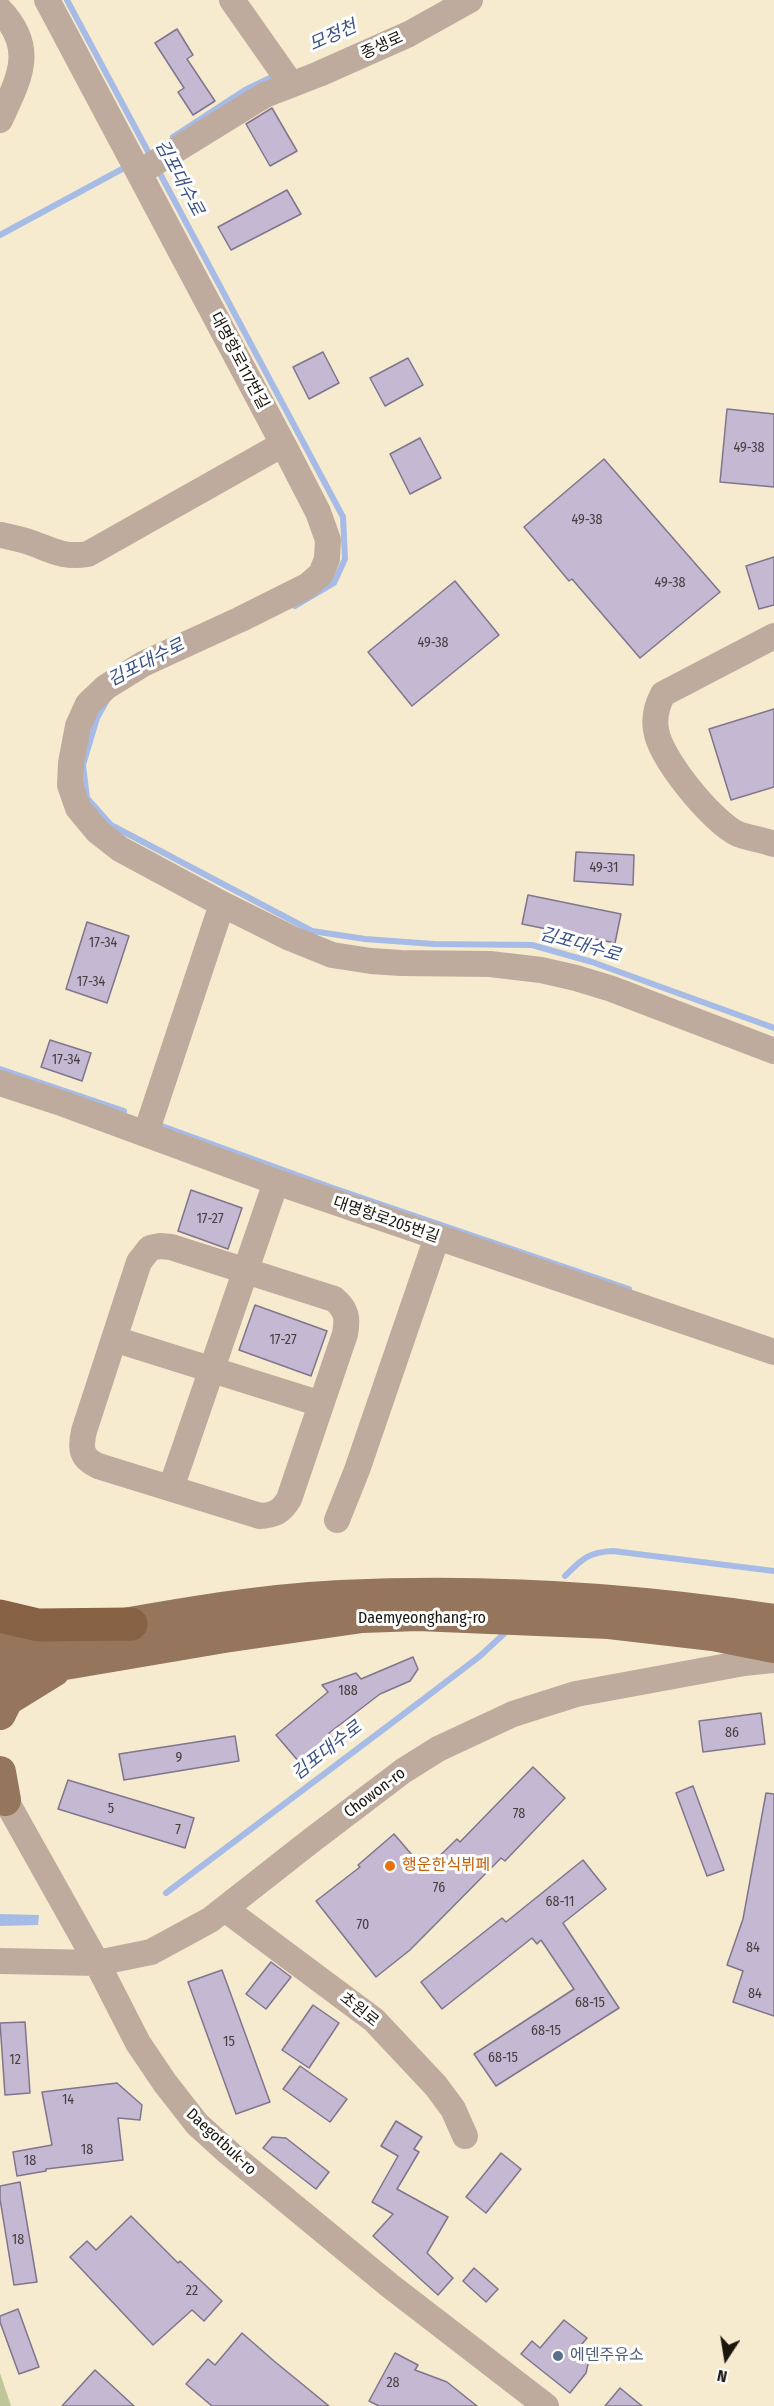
<!DOCTYPE html>
<html>
<head>
<meta charset="utf-8">
<style>
	body { margin:0 }
	#map { position:relative; width:774px; height:2406px; overflow:hidden; background:#f7ebcf; font-family:"Fira Sans Condensed",sans-serif }
	canvas { display:block }
	.north { position:absolute; left:696px; top:2328px; width:60px; height:60px; -webkit-text-stroke:4px #fff; paint-order:stroke; rotate:192deg; font-size:16px; font-weight:700; line-height:24px; text-align:center; color:#1b160d }
	.north::after { content:''; display:block; margin:auto; width:21px; height:27px; background:#1b160d; clip-path:polygon(50% 0,100% 100%,50% 72%,0 100%) }
</style>
</head>
<body>
<div id="map">
<canvas width="774" height="2406"></canvas>
<div class="north">N</div>
</div>
<script>
const ctx = document.querySelector('canvas').getContext('2d');
ctx.lineJoin = 'round';
function fillPath(path, color) { ctx.fillStyle = color; ctx.fill(path, 'evenodd'); }
function strokePath(path, color, width, dash) { ctx.strokeStyle = color; ctx.lineWidth = width; ctx.lineCap = dash ? 'butt' : 'round'; ctx.setLineDash(dash || []); ctx.stroke(path); }
function label(font, color, halo, rows, align = 'center') {
  ctx.font = font + ' "Fira Sans Condensed","Noto Sans KR",sans-serif'; ctx.lineWidth = 6; ctx.setLineDash([]); ctx.textBaseline = 'middle'; ctx.strokeStyle = halo; ctx.fillStyle = color; for (const [text, x, y, turn = 0] of rows) {
    ctx.save(); ctx.translate(x, y); ctx.rotate((+turn || 0) * Math.PI / 180); ctx.textAlign = isNaN(turn) ? turn : align; if (halo) ctx.strokeText(text, 0, 0); ctx.fillText(text, 0, 0); ctx.restore();
  }
}
const green = new Path2D(`
	M0,2373L11,2406H0Z`);
const water = new Path2D(`
	M0,1914L39,1915L38,1925L0,1926Z`);
const stream = new Path2D(`
	M67,0L152,159
	M173,137L245,90L272,77
	M157,168L343,517L345,559L334,583L295,606
	M0,235L124,168
	M107,700L97,718L83,765L87,798L111,825L312,931L365,939L434,944L532,945L592,962L774,1028
	M0,1069L124,1111
	M159,1125L330,1187L629,1289
	M565,1576C581,1560 588,1552 613,1551L774,1571
	M166,1893L425,1698L480,1656L507,1631`);
const building = new Path2D(`
	M177,29L193,55L187,59L215,101L193,115L178,92L184,88L155,43Z
	M272,108L297,151L270,166L246,124Z
	M287,190L301,214L231,250L218,227Z
	M323,352L339,383L309,399L293,367Z
	M408,358L423,385L385,406L370,378Z
	M727,409L774,414V487L720,482Z
	M420,438L441,478L410,494L390,454Z
	M604,459L720,592L640,658L572,579L569,581L524,527Z
	M774,557V605L759,609L746,566Z
	M455,581L499,635L412,706L368,652Z
	M774,709V787L731,800L709,729Z
	M576,852L634,855L633,885L574,881Z
	M528,895L621,914L615,943L522,924Z
	M87,922L129,936L107,1003L66,989Z
	M50,1040L91,1053L82,1081L41,1067Z
	M191,1190L242,1208L228,1249L178,1231Z
	M255,1305L327,1331L311,1376L239,1350Z
	M413,1657L418,1669L410,1681L380,1694L329,1733L332,1737L300,1763L276,1735L328,1692L322,1685L356,1673L361,1679Z
	M761,1713L765,1744L703,1752L699,1721Z
	M235,1736L239,1761L124,1780L119,1754Z
	M533,1767L565,1798L505,1861L501,1858L410,1950L376,1977L316,1901L360,1867L358,1865L394,1834L425,1870L457,1839L460,1842Z
	M68,1780L194,1818L185,1848L58,1809Z
	M693,1786L724,1870L707,1876L676,1793Z
	M766,1793L774,1794V2016L733,2002L743,1971L727,1965L743,1919Z
	M583,1860L606,1889L563,1923L619,2008L496,2086L474,2054L574,1989L541,1940L537,1944L532,1938L442,2009L421,1982L502,1918L506,1922Z
	M271,1962L291,1977L266,2009L246,1994Z
	M222,1970L270,2102L236,2114L188,1982Z
	M313,2005L339,2023L309,2068L282,2050Z
	M25,2022L30,2093L5,2095L0,2023Z
	M300,2066L347,2099L330,2122L283,2089Z
	M117,2083L142,2105L140,2120L118,2118L123,2160L46,2169V2171L17,2176L13,2152L52,2145L42,2092Z
	M396,2121L422,2137L414,2149L419,2152L397,2189L448,2217L427,2253L453,2278L438,2295L373,2236L393,2214L372,2202L398,2156L381,2146Z
	M272,2137L286,2138L329,2172L316,2189L263,2148Z
	M501,2153L521,2169L486,2213L466,2197Z
	M20,2182L37,2282L14,2285L0,2199V2186Z
	M131,2216L178,2263L180,2261L222,2301L204,2321L192,2310L153,2345L70,2257L87,2241L96,2250Z
	M474,2268L498,2289L486,2302L463,2281Z
	M18,2309L39,2367L19,2374L0,2322V2316Z
	M564,2320L587,2338L582,2344L591,2351L586,2373L570,2393L521,2354L532,2341L540,2348Z
	M242,2333L274,2361L329,2406H212L186,2384L208,2359L215,2365Z
	M395,2353L418,2365L415,2370L447,2382L477,2406H379L369,2401Z
	M95,2370L134,2406H62Z
	M620,2388L642,2406H605Z`);
const minor = new Path2D(`
	M232,0L291,84
	M0,10C37,49 19,78 0,120
	M140,172L265,95L319,74L409,34L470,0
	M283,444L318,512L328,540L327,559L321,574L307,586L241,619L143,664L106,687L88,704L78,726L71,763L70,785L78,808L97,831L120,849L222,904L290,938L332,955L371,961L401,963L490,964L541,970L576,978L612,989L774,1051
	M1,535C10,537 20,539 29,542C52,550 62,558 88,554L283,444L47,0
	M774,636L663,694C657,705 654,718 656,730C660,758 712,822 738,834C749,838 763,840 774,844
	M0,1083L64,1104L276,1182L774,1352
	M146,1133L222,904
	M160,1246L171,1247L334,1299C347,1310 348,1318 345,1334L289,1499C281,1512 275,1515 260,1516L98,1466C81,1458 80,1449 84,1431L139,1262L150,1248Z
	M114,1339L321,1404
	M171,1488L276,1182
	M337,1520L357,1470L437,1237
	M0,1790L97,1963L138,2043L165,2083L197,2124L229,2153L389,2285L546,2406
	M225,1909L374,2020L436,2086L453,2109L465,2136
	M0,1961L97,1963L151,1952L210,1920L312,1840L403,1771L438,1749L513,1714L576,1694L744,1663L774,1660`);
const major = new Path2D(`
	M0,1646C112,1627 226,1602 340,1596C485,1589 631,1598 774,1620
	M0,1675L224,1637L362,1617L418,1615L609,1623L713,1635L774,1647
	M0,1714L7,1700L54,1671
	M0,1772L5,1800`);
const highway = new Path2D(`
	M0,1616L38,1625L131,1624`);
const markers = [
	[390,1866,6,"#e8710a"],
	[558,2356,6,"#5c6f8a"]
];
const numberNames = [
	["49-38",749,448],
	["49-38",587,520],
	["49-38",670,583],
	["49-38",433,643],
	["49-31",604,868],
	["17-34",103,943],
	["17-34",91,982],
	["17-34",66,1060],
	["17-27",210,1219],
	["17-27",283,1340],
	["188",348,1691],
	["86",732,1733],
	["9",179,1758],
	["5",111,1809],
	["78",519,1814],
	["7",178,1830],
	["76",439,1888],
	["68-11",560,1902],
	["70",363,1925],
	["84",753,1948],
	["84",755,1994],
	["68-15",590,2003],
	["68-15",546,2031],
	["15",229,2042],
	["68-15",503,2058],
	["12",15,2060],
	["14",68,2100],
	["18",87,2150],
	["18",30,2161],
	["18",18,2240],
	["22",192,2291],
	["28",393,2383]
];
const streetNames = [
	["종생로",382,46,-24],
	["대명항로117번길",239,361,62],
	["대명항로205번길",386,1220,19],
	["Daemyeonghang-ro",422,1619],
	["Chowon-ro",375,1793,-37],
	["초원로",359,2010,39],
	["Daegotbuk-ro",221,2142,43]
];
const foodNames = [
	["행운한식뷔페",402,1866]
];
const serviceNames = [
	["에덴주유소",570,2356]
];
const waterNames = [
	["모정천",333,36,-24],
	["김포대수로",179,178,62],
	["김포대수로",146,663,-27],
	["김포대수로",580,945,16],
	["김포대수로",327,1751,-38]
];
fillPath(green, '#bfc698');
fillPath(water, '#a6bbe5');
strokePath(stream, '#a6bbe5', 6);
fillPath(building, '#c4b8d2');
strokePath(building, '#80758d', 1.5);
strokePath(minor, '#beab9d', 26);
strokePath(major, '#95755b', 32);
strokePath(highway, '#866143', 33);
for (const [x, y, r, color] of markers) { const dot = new Path2D(); dot.arc(x, y, r, 0, 2 * Math.PI); ctx.fillStyle = color; ctx.fill(dot); strokePath(dot, '#fff', 2); }
label('14px', '#453e3e', null, numberNames);
label('16px', '#1b160d', '#fff', streetNames);
label('16px', '#c56008', '#fff', foodNames, 'left');
label('16px', '#4e5e75', '#fff', serviceNames, 'left');
label('italic 18px', '#395188', '#fff', waterNames);
</script>
</body>
</html>
